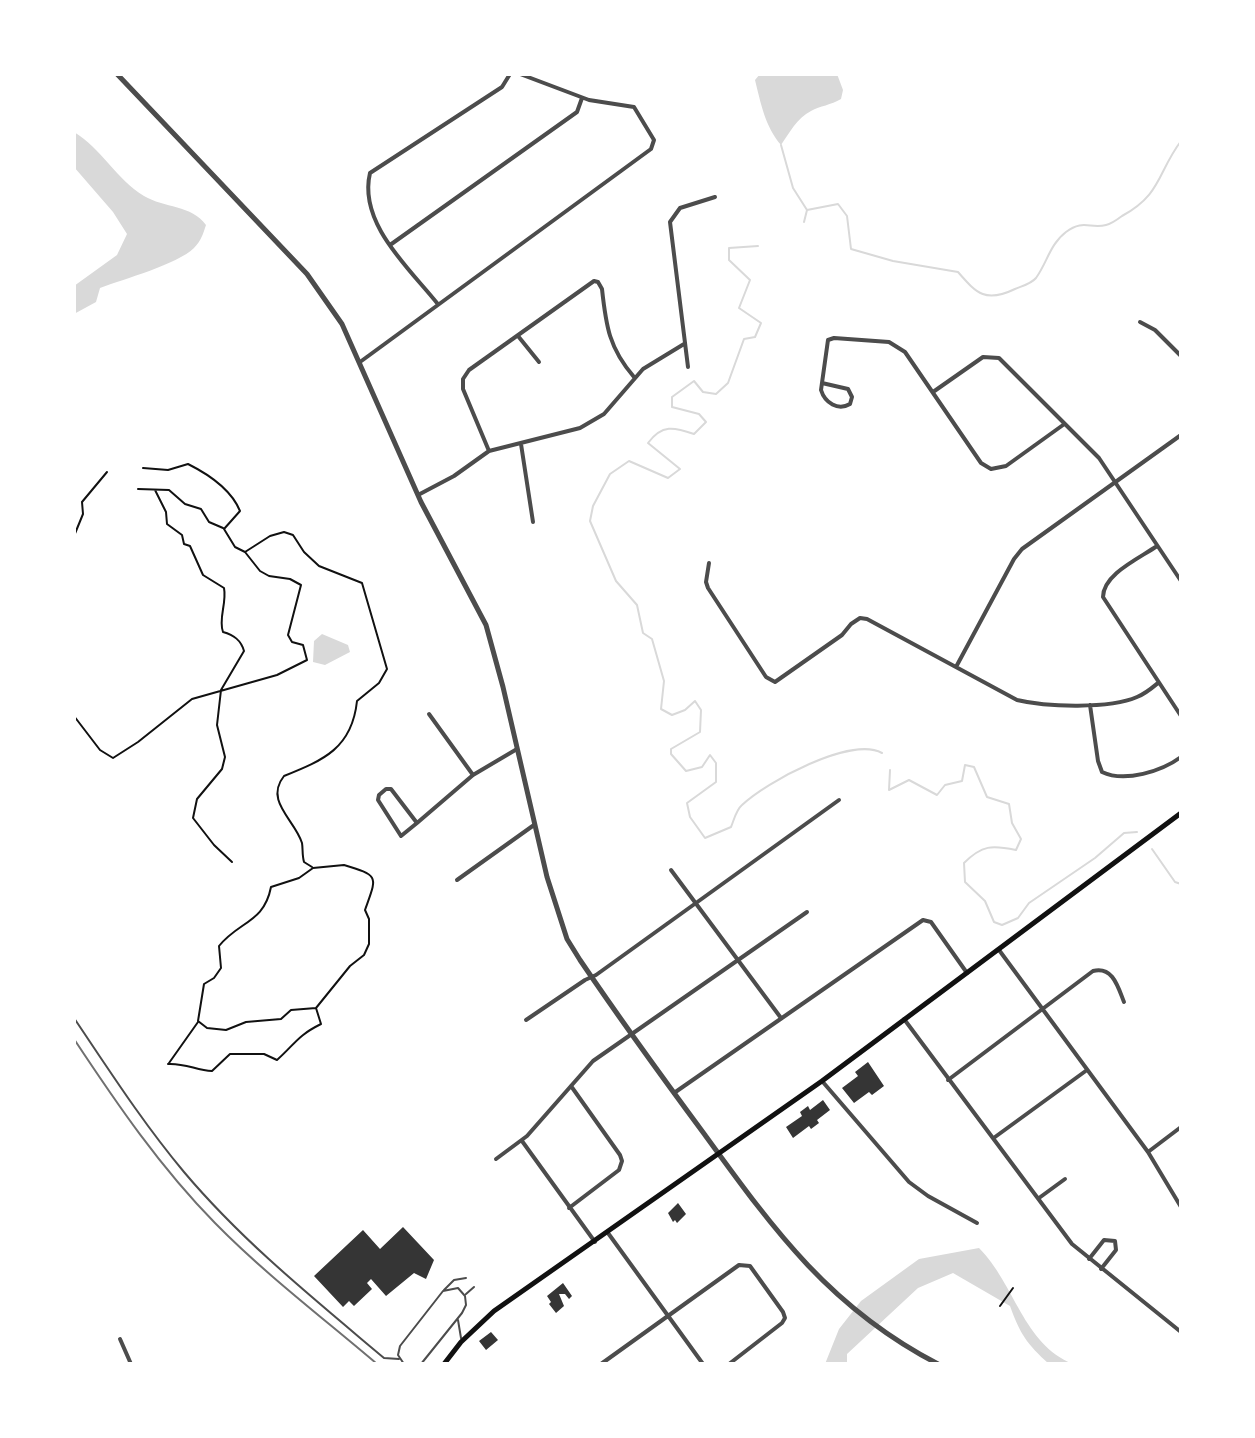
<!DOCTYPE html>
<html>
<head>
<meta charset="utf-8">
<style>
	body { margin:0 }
	#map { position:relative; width:1255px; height:1438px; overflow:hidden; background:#fff; font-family:"Libre Baskerville",serif }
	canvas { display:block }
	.frame { position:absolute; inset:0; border:76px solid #fff; pointer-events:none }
</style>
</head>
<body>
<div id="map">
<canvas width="1255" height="1438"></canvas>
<div class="frame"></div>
</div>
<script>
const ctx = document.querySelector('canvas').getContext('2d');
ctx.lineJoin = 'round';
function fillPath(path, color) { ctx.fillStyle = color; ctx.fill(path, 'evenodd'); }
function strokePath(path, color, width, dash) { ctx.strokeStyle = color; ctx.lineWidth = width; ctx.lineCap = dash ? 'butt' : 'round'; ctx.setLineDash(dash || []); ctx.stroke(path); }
const water = new Path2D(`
	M760,74H837L843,90L841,99C831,105 820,106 811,111C797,118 790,132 781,145C765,126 761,104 755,80Z
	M74,132C101,148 117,180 144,196C164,208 192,205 206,225C203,234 201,241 194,248C178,264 124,279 100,288L96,302L74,314V286L117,255L127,234L113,212L74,167Z
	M322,634L348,645L350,652L325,665L313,662L314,641Z
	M979,1248C1015,1284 1023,1344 1073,1364H1049C1027,1344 1020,1334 1010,1306L953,1273L918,1288L847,1354V1364H825L839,1329L861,1301L919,1259Z`);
const stream = new Path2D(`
	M781,145L793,188L807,210
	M804,222L807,210L838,204L847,216L851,249L893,261L958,272C977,294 986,303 1015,289C1022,286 1031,284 1036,278C1047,263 1050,244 1066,232C1083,219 1090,229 1106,225C1111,224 1118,219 1122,216C1162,194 1157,173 1181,141
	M758,246L729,248V260L750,280L739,308L761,323L755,337L744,339L728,383L716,394L703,392L694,381L672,397V407L699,414L706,422L694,434C674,427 662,424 648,443L680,469L668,478L629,461L610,474L593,506L590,521L616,581L637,605L643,633L652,639L664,681L661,709L672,715L685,710L695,701L701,710L700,732L671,749V754L686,771L702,767L710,755L716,763V782L687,803L690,817L705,838L731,827C734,820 736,810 742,805C766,782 851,736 882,753
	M890,770L889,790L909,780L937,795L945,785L962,781L965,765L974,767L987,797L1009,804L1012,823L1021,839L1016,850C992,845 982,845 964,863L965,882L985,901L994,922L1002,925L1018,918L1029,903L1095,858L1124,833L1137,832
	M1152,849L1175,882L1181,884`);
const building = new Path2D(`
	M868,1062L884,1086L872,1095L869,1092L854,1103L842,1088L858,1076L855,1072Z
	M823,1100L830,1110L817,1120L819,1123L811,1129L809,1126L793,1138L786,1127L802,1116L800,1112L808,1106L810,1110Z
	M678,1203L686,1214L677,1223L675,1220L673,1222L668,1213Z
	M403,1227L434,1260L426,1279L414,1273L386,1296L371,1279L367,1283L372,1289L354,1306L349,1301L343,1307L314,1276L363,1230L380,1249Z
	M563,1283L572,1296L569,1299L565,1294H559L564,1306L556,1313L549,1304L551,1302L547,1296Z
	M491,1332L498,1340L486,1350L479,1341Z`);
const path = new Path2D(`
	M138,489L169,490L185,504L201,509L209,522L223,528
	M155,490L166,512L167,524L182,535L184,544L190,546L203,575L224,588C227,603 218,619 223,632C234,635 241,640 244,651L221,690L217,725L225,757L222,769L197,799L193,818L214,845L232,862
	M74,536L83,514L82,502L107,472
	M245,552L270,536L284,532L293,535L304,552L319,566L362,583L387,669L379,683L357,701C352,748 324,760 284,776C264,801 295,820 302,843C303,849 302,855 304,862L312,867
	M74,716L100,750L113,758L138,742L192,699L277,675L307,660L303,645L292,642L288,635L301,585L290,579L269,576L260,571L245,552L235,547L224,529L240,511C231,489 208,474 188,464L168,470L143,468
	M344,865C380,876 377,876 365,910L369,919V944L364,955L350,966L316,1008L291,1010L281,1019L246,1022L226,1030L207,1028L198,1021L204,984L214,978L221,968L219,946C239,921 264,923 271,887L299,878L313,868Z
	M169,1063L198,1022
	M168,1064C185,1063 196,1070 212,1071L230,1054H264L277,1060C296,1043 297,1036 321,1024L316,1008
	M1000,1306L1013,1288`);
const service = new Path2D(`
	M74,1018C109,1070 143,1123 184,1172C243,1242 314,1299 384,1358L399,1359
	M444,1290L454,1280L466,1278
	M466,1294L474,1287
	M458,1320L461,1338
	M404,1364L398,1355L400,1346L443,1291L458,1288L465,1296L466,1305L462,1313L421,1364`);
const minor = new Path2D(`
	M390,245L577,112L582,98
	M437,303C409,268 358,223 370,173L502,87L510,74
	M1140,322L1155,330L1181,356
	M518,336L539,362
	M360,362L651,149L654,140L634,107L589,100L520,74
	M688,367L670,222L680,208L715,197
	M822,383L848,389L852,397L850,404C838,411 825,403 821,390L828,340L834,338L889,342L905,352L981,463L991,469L1006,466L1063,425
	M933,392L983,357L999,358L1099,458L1181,581
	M521,444L533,522
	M489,451L463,389V379L469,370L594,281L598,282L602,289C606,326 609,348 634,377
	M418,495L454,476L489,451L580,428L604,414L643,369L684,344
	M1157,546C1140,558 1103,574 1103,597L1181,716
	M709,563L706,582L708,588L766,677L775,682L842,635L851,624L860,618L867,619L1017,700C1046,707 1110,709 1137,697C1145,694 1152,688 1158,683
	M956,667L1014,559L1022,549L1181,435
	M1090,705L1098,761L1102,772C1125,783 1162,771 1181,757
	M429,714L473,775
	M417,823L401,836L378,800L379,795L386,789H391L417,823L473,775L517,749
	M671,870L781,1018
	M457,880L534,825
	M999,950L1148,1152L1181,1207
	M904,1019L1072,1244L1181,1332
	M526,1020L585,980L596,975L839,800
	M948,1080L1093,971C1113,966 1118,987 1124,1002
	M822,1081L909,1182L928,1196L977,1223
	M674,1093L923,920L931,922L967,973
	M995,1137L1087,1070
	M522,1141L595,1242
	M1148,1152L1181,1127
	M496,1159L527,1136L593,1061L807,912
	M1039,1198L1065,1179
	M569,1208L619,1170L622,1161L620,1155L571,1086
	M608,1233L703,1364
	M1089,1259L1104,1240L1115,1241L1116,1250L1101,1269
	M120,1339L131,1364
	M601,1364L739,1265L750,1266L783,1312L785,1318L782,1323L729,1364`);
const tertiary = new Path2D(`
	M117,74L307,274L342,324L421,502L486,625L503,687L547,877L567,939L580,960C620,1019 662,1077 705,1135C774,1230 830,1308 938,1364`);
const secondary = new Path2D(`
	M444,1364L461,1342L494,1311L822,1081L1181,813`);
const rail = new Path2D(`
	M74,1039C117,1104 160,1167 215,1223C265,1274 323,1318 377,1364`);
fillPath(water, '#d9d9d9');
strokePath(stream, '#d9d9d9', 2);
fillPath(building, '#353535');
strokePath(path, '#111', 2);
strokePath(service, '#4c4c4c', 2);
strokePath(minor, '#4c4c4c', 4);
strokePath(tertiary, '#4c4c4c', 5);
strokePath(secondary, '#111', 5);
strokePath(rail, '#707070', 2);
</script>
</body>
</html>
